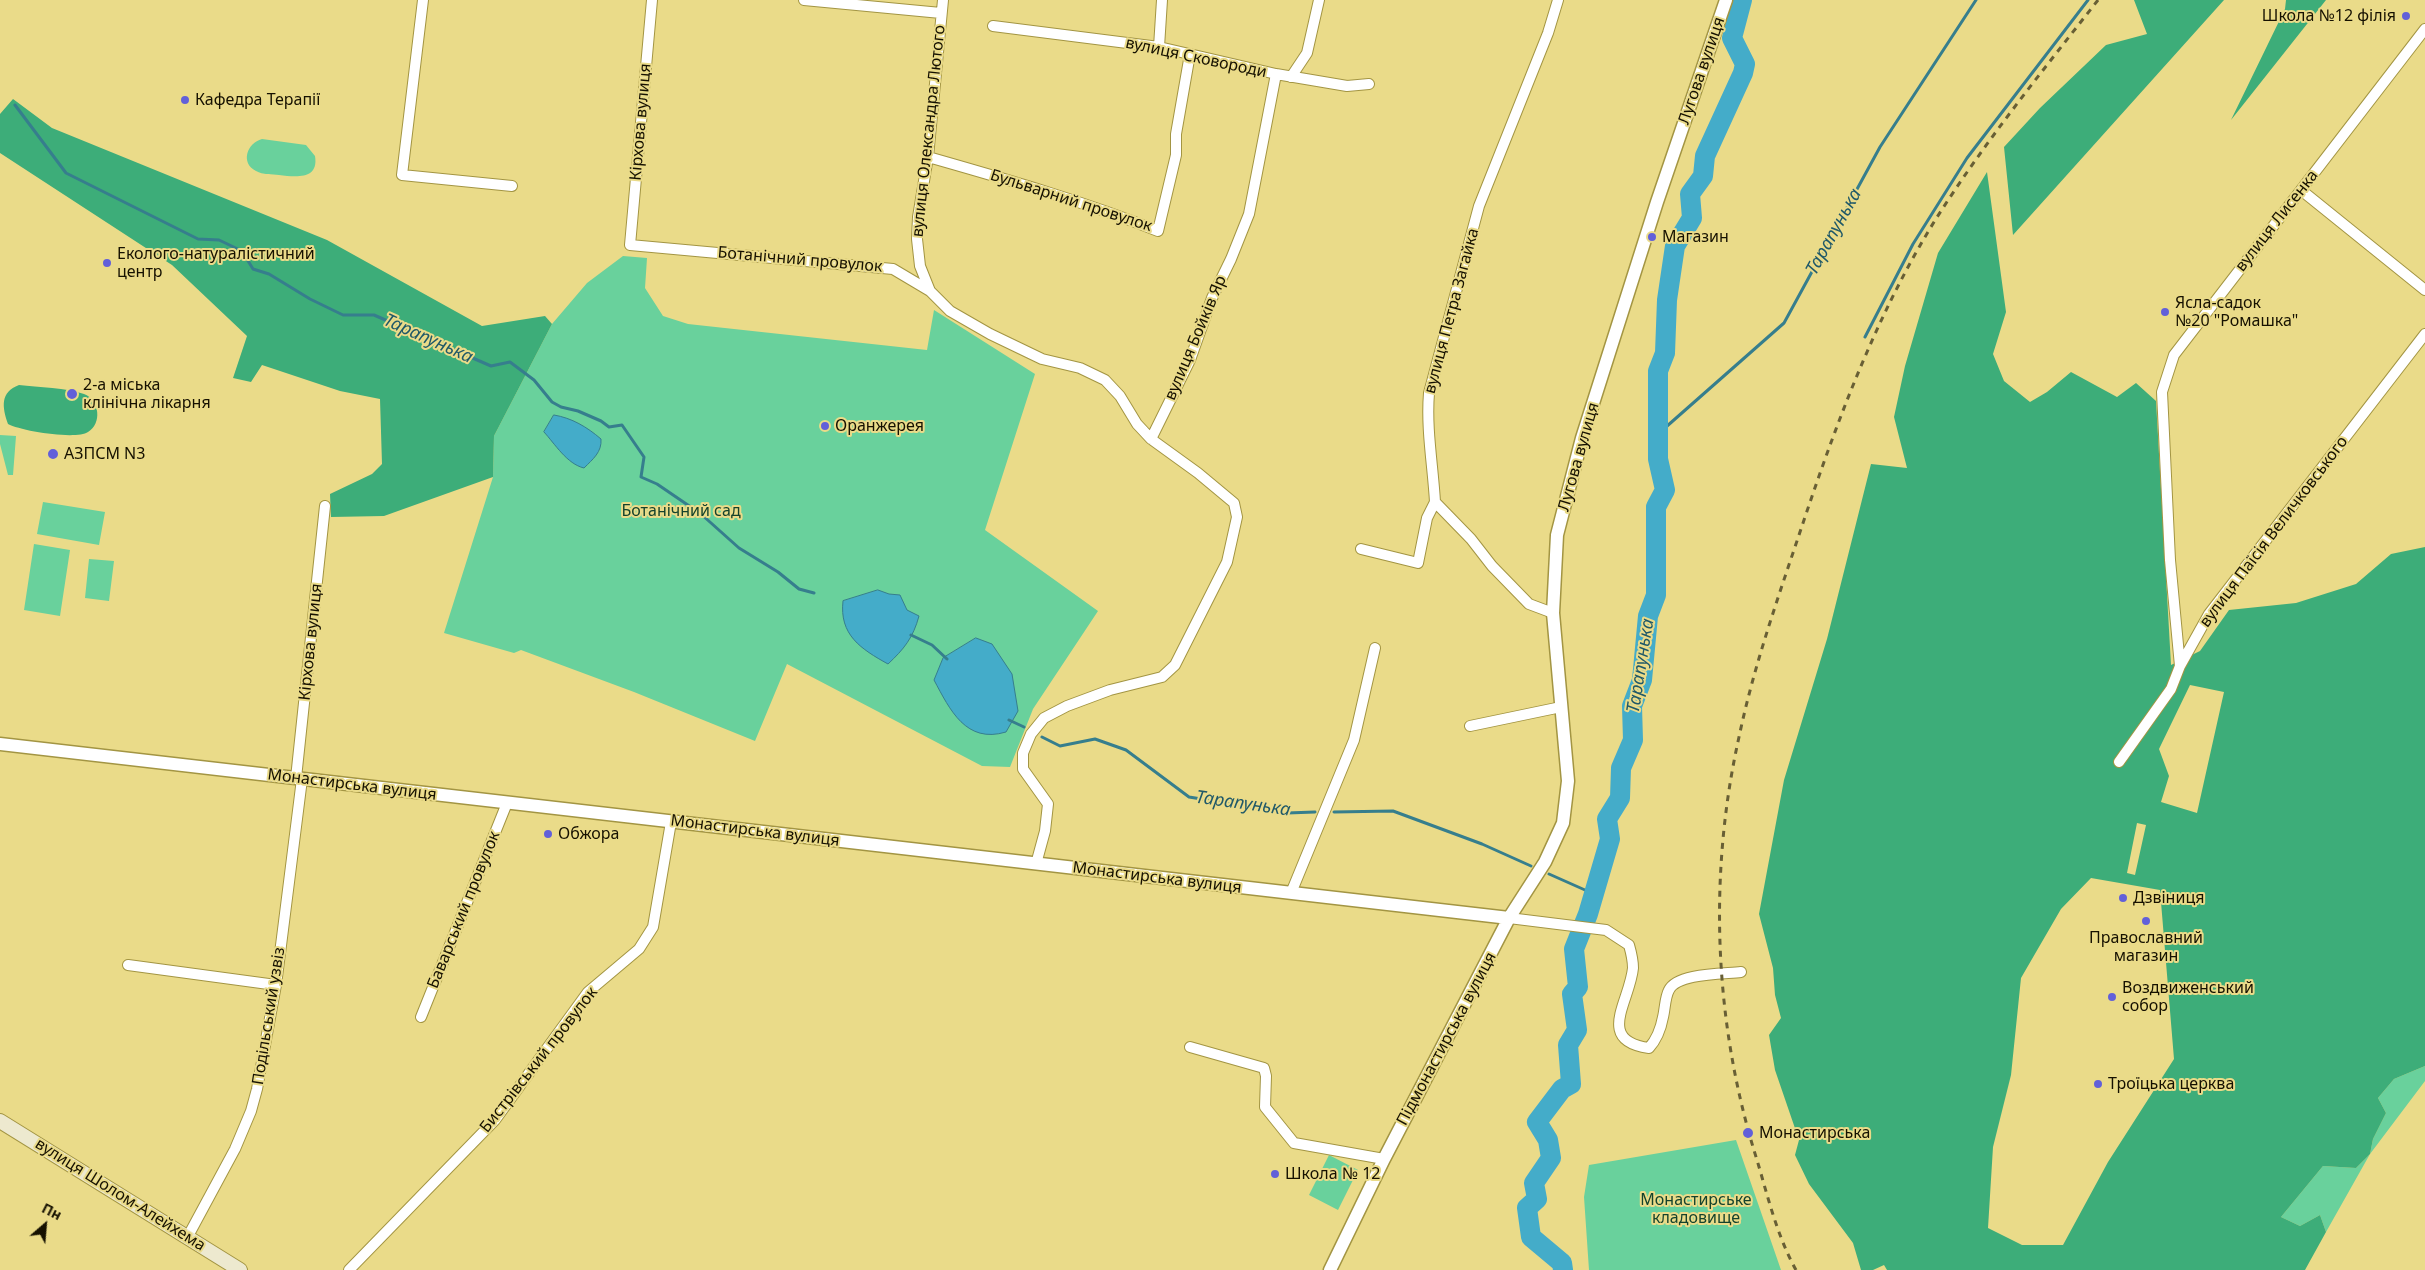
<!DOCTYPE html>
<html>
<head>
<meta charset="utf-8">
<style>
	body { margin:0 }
	#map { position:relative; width:2425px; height:1270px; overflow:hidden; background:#eadb89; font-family:"Noto Sans",sans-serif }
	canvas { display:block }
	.north { position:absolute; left:20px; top:1200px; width:50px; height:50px; -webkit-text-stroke:4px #eadb89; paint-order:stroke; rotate:27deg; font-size:14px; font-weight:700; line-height:20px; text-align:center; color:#161100 }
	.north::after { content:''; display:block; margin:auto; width:18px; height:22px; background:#161100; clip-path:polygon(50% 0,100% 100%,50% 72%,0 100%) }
</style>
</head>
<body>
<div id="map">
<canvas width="2425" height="1270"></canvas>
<div class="north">Пн</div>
</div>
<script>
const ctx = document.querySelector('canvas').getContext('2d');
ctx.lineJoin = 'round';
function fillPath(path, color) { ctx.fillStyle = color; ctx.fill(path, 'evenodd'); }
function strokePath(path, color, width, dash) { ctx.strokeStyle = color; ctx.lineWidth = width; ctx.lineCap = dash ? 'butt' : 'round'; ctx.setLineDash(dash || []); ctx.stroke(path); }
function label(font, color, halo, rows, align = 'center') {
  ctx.font = font + ' "Noto Sans",sans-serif'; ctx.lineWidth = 4; ctx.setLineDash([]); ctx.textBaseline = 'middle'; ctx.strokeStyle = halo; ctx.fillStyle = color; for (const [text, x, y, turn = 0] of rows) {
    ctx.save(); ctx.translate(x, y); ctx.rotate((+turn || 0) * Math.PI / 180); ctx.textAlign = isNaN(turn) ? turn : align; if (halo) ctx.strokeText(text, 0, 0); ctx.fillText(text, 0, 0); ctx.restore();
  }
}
const green = new Path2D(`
	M262,139L306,145L315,156C319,180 296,177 279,175C272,174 263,175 256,171C240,163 247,143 262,139Z
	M623,256L647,258L645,288L663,316L688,324L927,350L934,310L1035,374L985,530L1098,611L1033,709L1010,767L982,766L787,664L755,741L634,692L521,650L514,653L444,633L493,477L494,436L552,324L587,283Z
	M0,435L16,436L13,475H8L0,444Z
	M43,502L105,512L99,545L37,534Z
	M34,544L70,550L60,616L24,610Z
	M89,559L114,561L109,601L85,598Z
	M2425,1066V1081L2370,1154L2326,1232L2320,1215L2300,1226L2281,1217L2323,1166L2356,1168L2370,1154L2373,1139L2386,1113L2378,1098L2394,1079Z
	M1736,1140L1781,1270H1589L1584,1197L1589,1165Z
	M1329,1155L1358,1170L1338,1210L1309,1195Z`);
const forest = new Path2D(`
	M2134,0H2224L2013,235L2004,147L2040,108L2106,45L2147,34Z
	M2286,0H2326L2231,120L2285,9Z
	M13,99L52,128L327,240L482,326L545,316L552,324L494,436L493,477L384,516L331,517L330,494L372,474L382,464L380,399L340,391L262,365L251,382L233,378L247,336L172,265L0,153V114Z
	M1987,172L2006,312L1993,354L2004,381L2030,402L2047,392L2071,372L2117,397L2136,383L2156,401L2171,665L2200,651L2229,610L2296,603L2356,584L2391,554L2425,547V1066L2394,1079L2378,1098L2386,1113L2373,1139L2370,1154L2356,1168L2323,1166L2281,1217L2300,1226L2320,1215L2326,1232L2305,1270H1887L1884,1265L1873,1270H1861L1853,1243L1809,1184L1795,1155L1799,1140L1775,1070L1769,1035L1781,1018L1775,995L1773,968L1759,914L1784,780L1827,639L1871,464L1907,468L1894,417L1905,366L1938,253ZM2190,685L2224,692L2197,813L2161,802L2169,776L2159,749ZM2137,823L2146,825L2135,875L2127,873ZM2091,878L2160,890L2174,1059L2108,1162L2063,1245H2022L1988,1228L1993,1147L2011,1075L2021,978L2061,909Z
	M19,385C38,387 67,388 84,394C100,400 102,424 88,432C76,440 21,431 8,424C2,407 0,392 19,385Z`);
const water = new Path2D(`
	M554,415C572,418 587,427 601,439C602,452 593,459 584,468C567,464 555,444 544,432Z
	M878,590L889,594L900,595L907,610L919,616C913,638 904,649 888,664C861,649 839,635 843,601Z
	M976,638L992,644L1012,674L1018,711L1006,732C966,744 950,710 934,680L943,658Z`);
const stream = new Path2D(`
	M15,105L66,173L198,239L219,240L242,251L253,269L269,274L310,299L343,315H374L491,366L510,362L534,380L552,402L561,407L578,411L601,421L609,427L622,425L644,457L641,477L657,484L701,514L739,548L778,572L799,589L814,593
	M1865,337L1913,244L1967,158L2088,0
	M1658,434L1784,323L1880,147L1976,0
	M911,635L932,645L947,659
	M1009,720L1024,727
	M1042,737L1060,746L1095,739L1126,750L1189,797L1287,813L1315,812
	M1334,812L1393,811L1482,844L1531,866
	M1549,874L1594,894`);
const river = new Path2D(`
	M1563,1270L1562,1263L1531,1237L1527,1208L1537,1199L1534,1183L1551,1158L1548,1140L1537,1122L1562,1089L1571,1084L1568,1045L1577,1030L1572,994L1578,987L1574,949L1588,914L1610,839L1607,819L1620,798L1621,768L1633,740L1632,706L1642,680L1648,616L1656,595V507L1665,490L1658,459V371L1665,353L1667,300L1675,246L1692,218L1690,194L1703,176L1705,156L1743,73L1745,64L1732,38L1742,0`);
const minor = new Path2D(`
	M423,0L402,175L512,186
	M652,0L630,245L893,269L930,291L950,311L990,334L1042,359L1080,368L1105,380L1120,396L1137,424L1151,439
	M804,0L941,13
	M993,26L1159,47L1276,74L1347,86L1369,84
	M1159,47L1162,0
	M1291,77L1307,53L1319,0
	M928,157C1005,179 1083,201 1158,231L1176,155V134L1190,54
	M2301,190L2425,290
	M930,291L920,266L917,239L918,217L928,157L943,0
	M1361,549L1418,563L1427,518L1435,502
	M1553,613L1529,604L1492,566L1471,539L1435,502C1433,466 1426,429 1429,393L1479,206L1548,33L1558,0
	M2180,666L2170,560L2162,392L2174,355L2425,29
	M1470,726L1561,707
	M2119,762L2171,689L2180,666L2209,614L2425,334
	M296,778L325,506
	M1036,864L1045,831L1048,804L1023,769V753L1031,734L1044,718L1067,706L1110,690L1162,677L1175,665L1227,562L1237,517L1234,503L1198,473L1151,439L1190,360L1212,298L1231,259L1249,214L1276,74
	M1291,893L1354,740L1375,648
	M1509,918L1606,930L1629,945C1631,952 1633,961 1633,968C1630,1001 1595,1041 1649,1048C1657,1039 1661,1028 1663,1017C1665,1009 1665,997 1669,990C1677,973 1723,974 1741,972
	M128,965L276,985
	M421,1017L507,803
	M1190,1047L1264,1068L1266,1076L1265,1107L1294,1143L1384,1159
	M187,1238L235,1149L251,1111L257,1089L276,985L302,779
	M349,1270L495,1120L588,992L639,949L653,927L671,822`);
const tertiary = new Path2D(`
	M0,744L1509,918
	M1330,1270L1384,1159L1509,918L1545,862L1563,823L1568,781L1553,613L1557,535L1582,438L1657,202L1726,0`);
const secondary = new Path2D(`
	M0,1121L240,1270`);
const rail = new Path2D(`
	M1796,1270C1777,1236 1768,1197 1757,1160C1714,1024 1708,876 1739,737C1754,665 1779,595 1802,526C1837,421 1876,316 1934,222C1983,144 2041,73 2098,0`);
const markers = [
	[2406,16,5,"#6260d9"],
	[185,100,5,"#6260d9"],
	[1652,237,5,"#6260d9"],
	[107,263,5,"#6260d9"],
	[2165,312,5,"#6260d9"],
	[72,394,6,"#6260d9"],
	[825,426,5,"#6260d9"],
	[53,454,6,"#6260d9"],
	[548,834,5,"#6260d9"],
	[2123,898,5,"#6260d9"],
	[2146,921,5,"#6260d9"],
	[2112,997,5,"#6260d9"],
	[2098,1084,5,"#6260d9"],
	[1748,1133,6,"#6260d9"],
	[1275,1174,5,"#6260d9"]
];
const poiNames = [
	["Школа №12 філія",2396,16,"right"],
	["Кафедра Терапії",195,100],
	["Магазин",1662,237],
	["Еколого-натуралістичний",117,254],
	["центр",117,272],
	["Ясла-садок",2175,303],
	["№20 \"Ромашка\"",2175,321],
	["2-а міська",83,385],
	["клінічна лікарня",83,403],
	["Оранжерея",835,426],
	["АЗПСМ N3",64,454],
	["Обжора",558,834],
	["Дзвіниця",2133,898],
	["Православний",2146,938,"center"],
	["магазин",2146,956,"center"],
	["Воздвиженський",2122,988],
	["собор",2122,1006],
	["Троїцька церква",2108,1084],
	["Монастирська",1759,1133],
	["Школа № 12",1285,1174]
];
const streetNames = [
	["вулиця Сковороди",1196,58,12],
	["Лугова вулиця",1702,71,-71],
	["Кірхова вулиця",641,122,-85],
	["вулиця Олександра Лютого",929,131,-84],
	["Бульварний провулок",1071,201,18],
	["вулиця Лисенка",2277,221,-52],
	["Ботанічний провулок",800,260,5],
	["вулиця Петра Загайка",1452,311,-75],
	["вулиця Бойків Яр",1196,338,-67],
	["Лугова вулиця",1579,457,-74],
	["вулиця Паїсія Величковського",2274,532,-53],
	["Кірхова вулиця",311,642,-84],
	["Монастирська вулиця",352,785,7],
	["Монастирська вулиця",755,831,7],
	["Монастирська вулиця",1157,878,7],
	["Баварський провулок",464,910,-68],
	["Подільський узвіз",269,1016,-81],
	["Підмонастирська вулиця",1447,1039,-62],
	["Бистрівський провулок",539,1060,-52],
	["вулиця Шолом-Алейхема",120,1195,32]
];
const parkNames = [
	["Ботанічний сад",681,511],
	["Монастирське",1696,1200],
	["кладовище",1696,1218]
];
const waterNames = [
	["Тарапунька",1834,232,-61],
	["Тарапунька",428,339,24],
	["Тарапунька",1641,666,-81],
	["Тарапунька",1243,804,8]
];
fillPath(green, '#69d19c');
fillPath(forest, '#3dad79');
fillPath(water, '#44acc9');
strokePath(water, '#367e8d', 1);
strokePath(stream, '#367e8d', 3);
strokePath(river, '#44acc9', 20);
strokePath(minor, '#a39543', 12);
strokePath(tertiary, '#a39543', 15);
strokePath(secondary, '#a39543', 16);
strokePath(minor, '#fff', 10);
strokePath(tertiary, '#fff', 12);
strokePath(secondary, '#ede9cf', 14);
strokePath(rail, '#685f35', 3, [6, 6]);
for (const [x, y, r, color] of markers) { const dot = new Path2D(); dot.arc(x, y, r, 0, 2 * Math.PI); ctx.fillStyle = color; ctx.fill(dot); strokePath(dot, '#eadb89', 2); }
label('16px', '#161100', '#eadb89', poiNames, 'left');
label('16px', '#161100', '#eadb89', streetNames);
label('16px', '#14422c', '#eadb89', parkNames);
label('italic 18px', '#205968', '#eadb89', waterNames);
</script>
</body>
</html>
